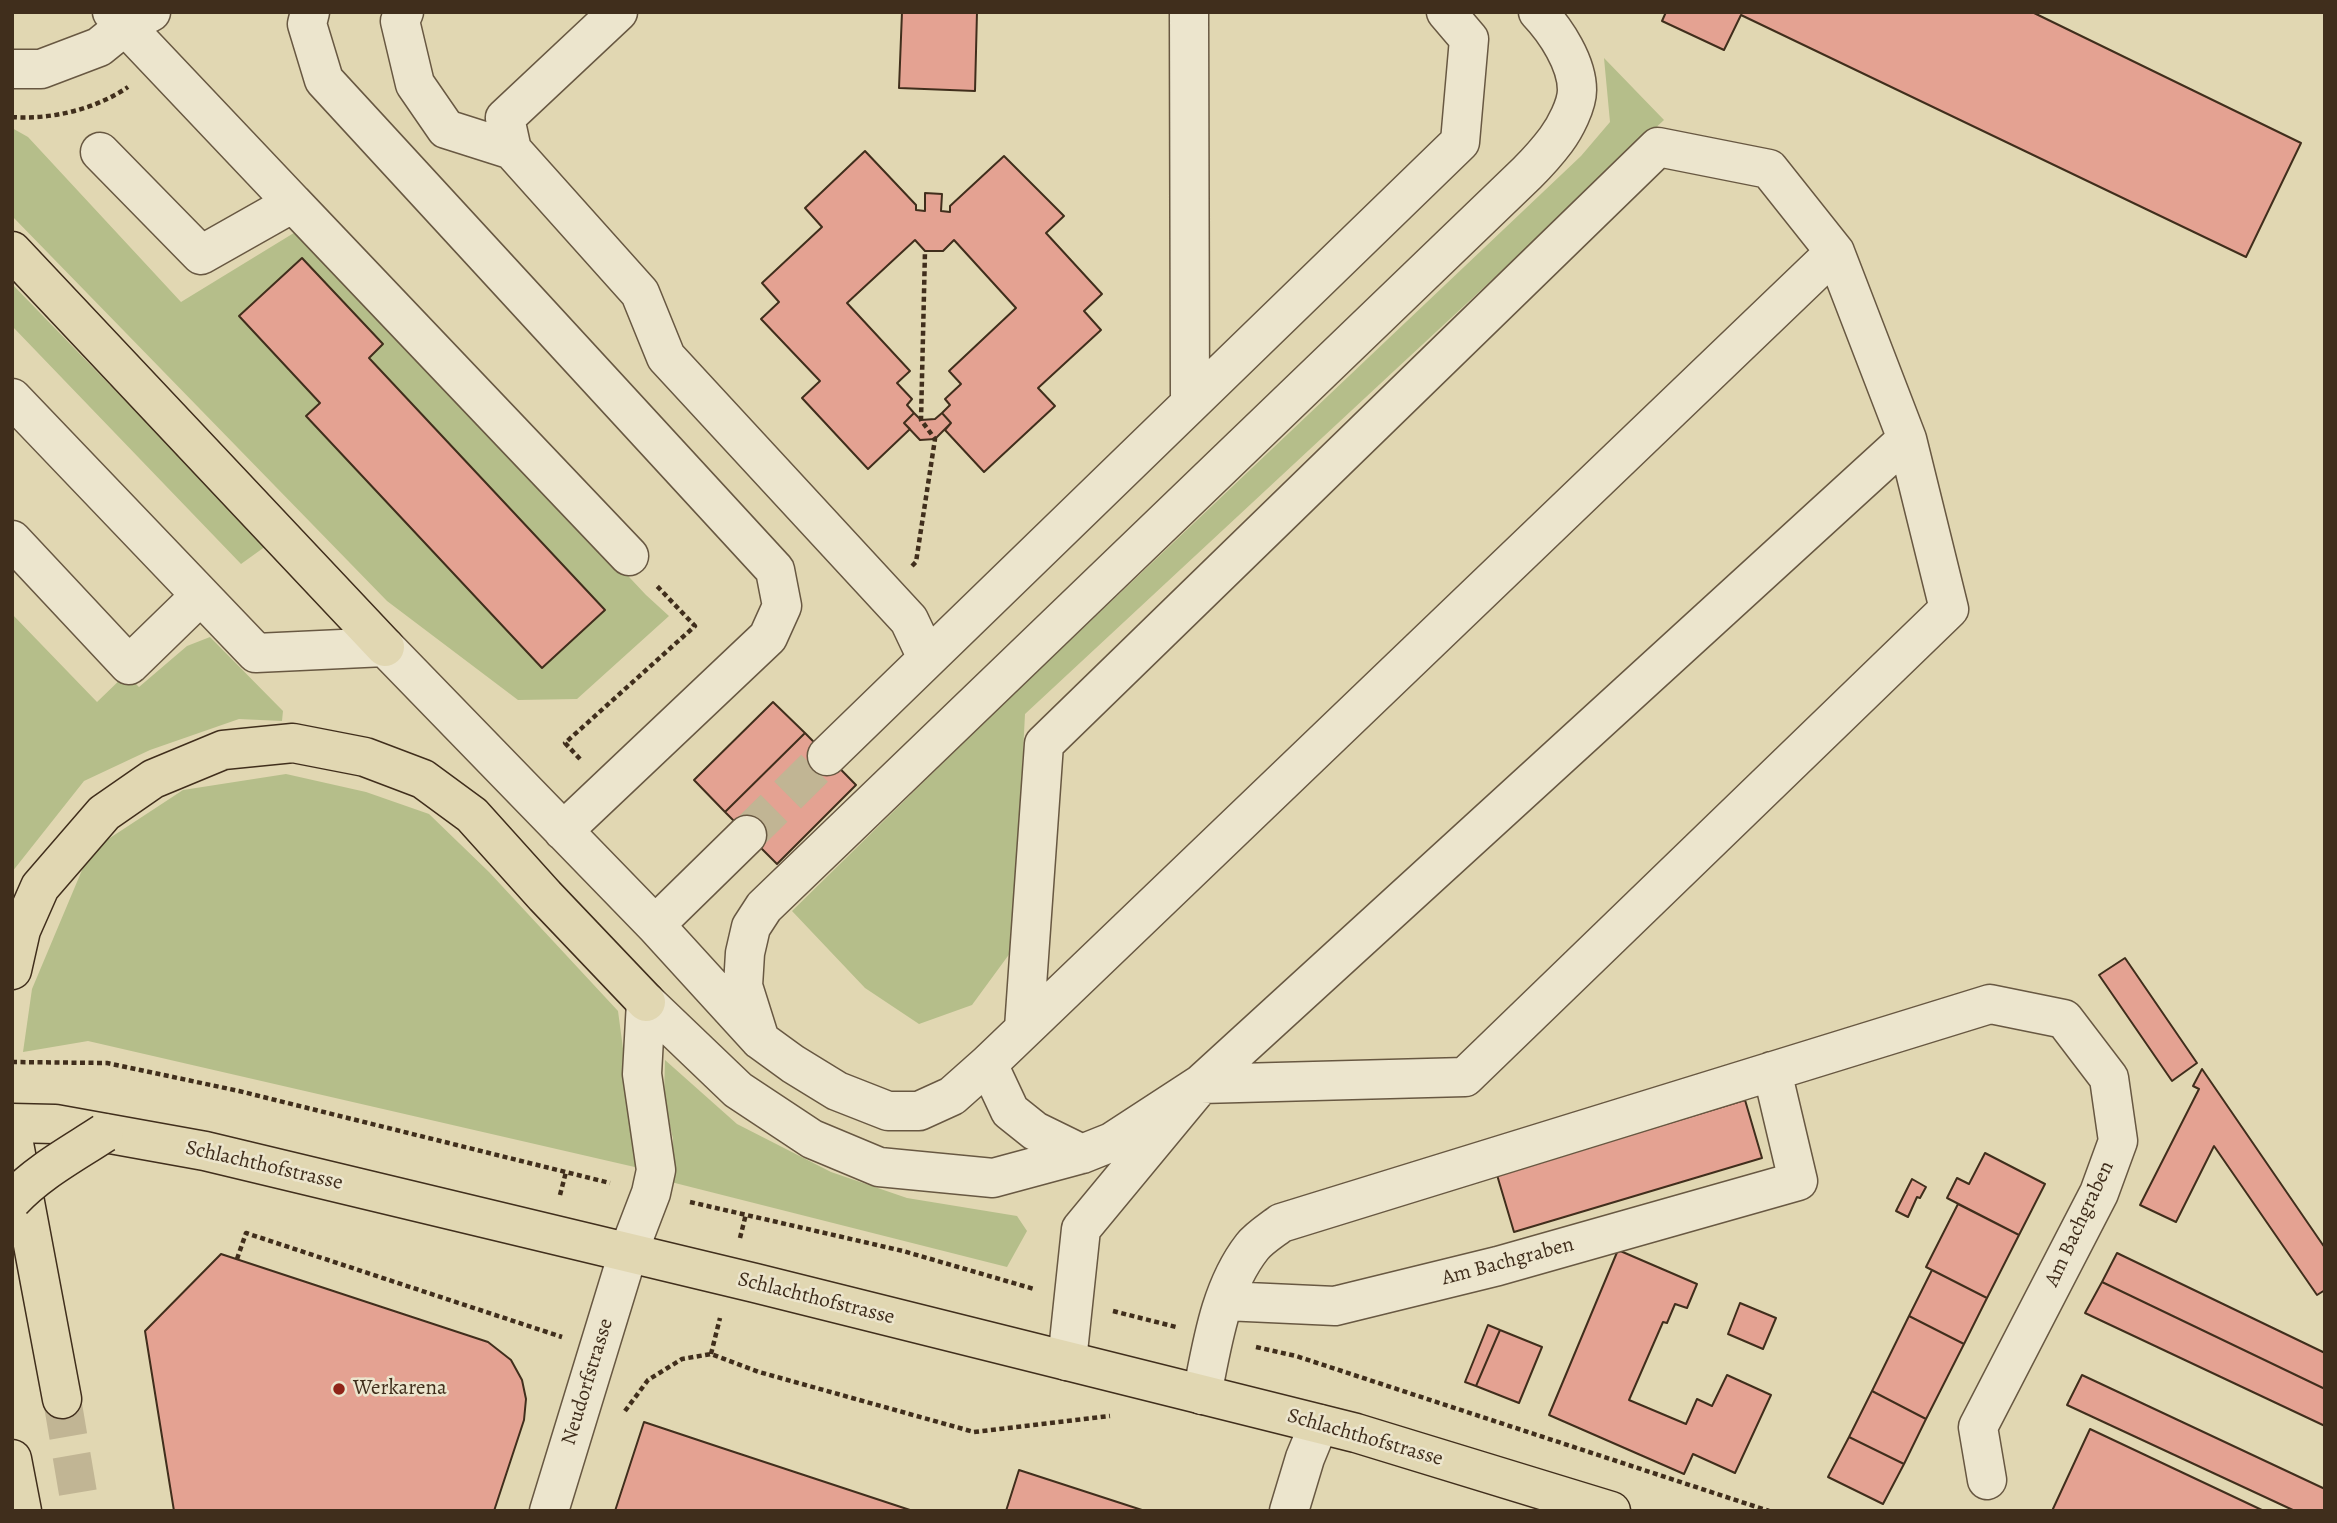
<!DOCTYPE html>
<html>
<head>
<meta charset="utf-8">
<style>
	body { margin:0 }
	#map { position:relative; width:2337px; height:1523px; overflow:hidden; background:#e1d7b2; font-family:Alegreya,serif }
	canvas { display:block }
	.frame { position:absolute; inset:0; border:14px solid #402e1c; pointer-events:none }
</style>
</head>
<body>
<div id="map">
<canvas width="2337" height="1523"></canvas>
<div class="frame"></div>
</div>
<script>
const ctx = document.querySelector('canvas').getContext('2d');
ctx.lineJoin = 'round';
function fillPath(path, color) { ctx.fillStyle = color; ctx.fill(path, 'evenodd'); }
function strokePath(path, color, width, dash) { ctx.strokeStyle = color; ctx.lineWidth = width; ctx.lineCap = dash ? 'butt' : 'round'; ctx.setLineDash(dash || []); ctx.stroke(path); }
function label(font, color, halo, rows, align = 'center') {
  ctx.font = font + ' Alegreya,serif'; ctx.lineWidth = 5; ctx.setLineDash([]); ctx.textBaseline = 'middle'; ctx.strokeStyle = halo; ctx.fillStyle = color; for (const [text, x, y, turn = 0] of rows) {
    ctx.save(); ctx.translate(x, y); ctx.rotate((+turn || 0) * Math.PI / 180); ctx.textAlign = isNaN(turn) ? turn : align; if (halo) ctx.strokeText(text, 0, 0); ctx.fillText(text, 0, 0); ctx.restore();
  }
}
const green = new Path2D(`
	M1604,58L1664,120L1025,714L1013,949L972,1005L919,1024L865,988L792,911L1001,706L1581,156L1610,122Z
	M12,128L28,137L181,302L302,228L646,595L669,616L577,699L518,700L387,601L12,216Z
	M12,284L266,546L241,564L12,326Z
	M12,614L97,702L126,674L139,687L187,646L210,637L283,711L282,721L239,719L150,750L84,781L12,872Z
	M286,774L366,792L429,814L489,872L618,1011L639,1168L88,1041L23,1052L32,989L90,851L183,790Z
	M665,1060L737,1124L831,1172L907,1198L1017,1216L1027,1231L1007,1267L671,1182L673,1139L664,1097Z`);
const building = new Path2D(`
	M902,12H977L975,91L899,88Z
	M1666,12H2032L2301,143L2246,257L1741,15L1724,50L1662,21Z
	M865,151L916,205V210L925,211V193L942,194L941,211L950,212V206L1004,156L1064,216L1046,233L1102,294L1084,311L1101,330L1038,388L1055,406L984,472L945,430L951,423L942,413L950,405L945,399L961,384L949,371L1016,308L954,240L943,251H925L915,240L847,303L910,371L897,383L912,399L907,405L914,413L904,423L910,429L868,469L802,398L820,381L761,319L779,302L762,283L822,227L805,208Z
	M302,258L383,344L369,358L605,610L542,668L306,416L320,403L239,316Z
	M914,413L921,420L935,419L942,413L951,423L935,439L920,440L904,423Z
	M773,702L805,733L725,812L694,780Z
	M805,733L856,785L777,864L725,812Z
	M2125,958L2197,1063L2172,1081L2099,975Z
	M2202,1069L2325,1248V1290L2317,1295L2214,1146L2176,1222L2140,1205L2199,1089L2193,1086Z
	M1745,1100L1762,1158L1514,1232L1497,1175Z
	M1985,1153L2045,1184L2019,1235L1947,1198L1957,1178L1969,1184Z
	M1912,1179L1926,1187L1920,1198L1917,1197L1908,1217L1896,1211Z
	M1958,1204L2019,1235L1987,1298L1926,1267Z
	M1618,1250L1697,1284L1687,1308L1675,1304L1667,1323L1663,1322L1629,1400L1686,1424L1697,1399L1712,1406L1727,1375L1771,1395L1735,1473L1693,1454L1684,1474L1549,1415Z
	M2117,1253L2325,1353V1389L2102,1282Z
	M221,1254L488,1342L511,1360L522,1380L526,1399L524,1420L494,1511H174L145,1331Z
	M1932,1270L1987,1298L1964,1344L1909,1316Z
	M2102,1282L2325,1389V1426L2085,1313Z
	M1740,1303L1776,1318L1763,1349L1728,1334Z
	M1909,1316L1964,1344L1926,1419L1872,1391Z
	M1488,1325L1500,1330L1476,1386L1465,1382Z
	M1500,1330L1542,1347L1519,1403L1476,1386Z
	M2082,1375L2325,1489V1511H2295L2067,1405Z
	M1872,1391L1926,1419L1904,1464L1849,1437Z
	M644,1422L719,1447L913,1511H615Z
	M2090,1429L2264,1511H2052Z
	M1849,1437L1904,1464L1883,1504L1828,1477Z
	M1019,1470L1145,1511H1006Z`);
const minorTunnel = new Path2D(`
	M747,835L827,756`);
const highwayTunnel = new Path2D(`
	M62,1399L81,1511`);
const path = new Path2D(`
	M12,117C51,120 96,109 128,87
	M912,566L916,562L935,439L921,420L925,251
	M580,759L565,743L695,626L656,585
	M12,1062L107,1063L239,1091L610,1183
	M560,1195L566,1172
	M690,1202L903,1251L1034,1289
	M740,1238L746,1214
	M237,1259L246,1233L562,1337
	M1113,1311L1176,1327
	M1256,1347L1296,1356L1769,1511
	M711,1354L720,1318
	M625,1411L648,1380L682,1359L711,1354L759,1372L974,1432L1110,1416`);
const minor = new Path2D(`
	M112,12L293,203
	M310,12L307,24L324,80L775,570L782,606L768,637L563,831
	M404,12L400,21L415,84L446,129L512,150
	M618,12L505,118L512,150L640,293L666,357L909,620L927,658
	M1189,12L1190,402
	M12,69H41L99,47L125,26L151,12
	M100,152L201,255L293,203L629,556
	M12,398L256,653L385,647L655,925L760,1040L793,1064L837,1091L888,1111H919L952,1096L988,1064
	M12,540L129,665L200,596
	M827,756L1460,142L1469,39L1446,12
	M655,925L747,835
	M646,1002L738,1090L812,1139L879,1167L993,1178L1082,1154L1112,1142L1201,1084L1907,439L1835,252L1769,169L1658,147L1044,744L1024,1028
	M760,1040L743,986L745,953L751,927L764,907L1527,173C1537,163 1547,152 1556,140C1565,128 1577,105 1577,90C1577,63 1556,31 1538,12
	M1082,1154L1035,1131L1010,1111L988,1064L1835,252
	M1225,1301L1335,1306L1498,1266L1798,1181L1772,1071
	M1067,1361L1081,1229L1201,1084L1465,1077L1949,609L1907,439
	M1202,1395C1212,1345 1220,1288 1252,1247C1259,1238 1272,1230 1281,1223L1990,1004L2064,1019L2109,1078L2118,1141L2099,1193L1978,1427L1987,1480
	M549,1511L628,1253L651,1193L656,1170L642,1074L646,1002
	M1289,1511L1305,1458L1319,1424`);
const major = new Path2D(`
	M12,1123L55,1124L205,1151L755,1283L1356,1433L1611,1511`);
const highway = new Path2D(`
	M12,251L385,647
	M12,970L21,930L40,887L104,813L153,779L223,750L293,743L365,757L423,779L472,815L545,896L646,1002
	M12,1133L62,1399
	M12,1459L22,1511`);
const highwayBridge = new Path2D(`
	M12,1200C38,1172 72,1154 104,1133`);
const markers = [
	[339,1389,7,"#8f2418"]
];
const streetNames = [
	["Schlachthofstrasse",264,1166,13],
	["Am Bachgraben",2080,1224,-65],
	["Am Bachgraben",1508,1262,-15],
	["Schlachthofstrasse",816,1299,14],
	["Neudorfstrasse",588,1382,-73],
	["Schlachthofstrasse",1365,1438,16]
];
const poiNames = [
	["Werkarena",353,1389]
];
fillPath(green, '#b5be8a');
fillPath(building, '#e4a292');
strokePath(building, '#402e1c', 2);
strokePath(minorTunnel, '#c1b594', 38, [38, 19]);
strokePath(highwayTunnel, '#c1b594', 38, [38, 19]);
strokePath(minor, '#685842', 41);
strokePath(major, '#402e1c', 41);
strokePath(highway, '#402e1c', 41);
strokePath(path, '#402e1c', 4.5, [5, 3.5]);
strokePath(minor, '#ece5cd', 38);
strokePath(major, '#e1d7b2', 38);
strokePath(highway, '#e1d7b2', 38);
strokePath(highwayBridge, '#402e1c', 41, []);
strokePath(highwayBridge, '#e1d7b2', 38);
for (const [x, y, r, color] of markers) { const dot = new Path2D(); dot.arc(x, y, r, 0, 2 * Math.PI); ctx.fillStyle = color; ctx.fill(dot); strokePath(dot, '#ece5cd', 2.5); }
label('21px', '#402e1c', '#ece5cd', streetNames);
label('21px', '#402e1c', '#ece5cd', poiNames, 'left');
</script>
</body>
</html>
